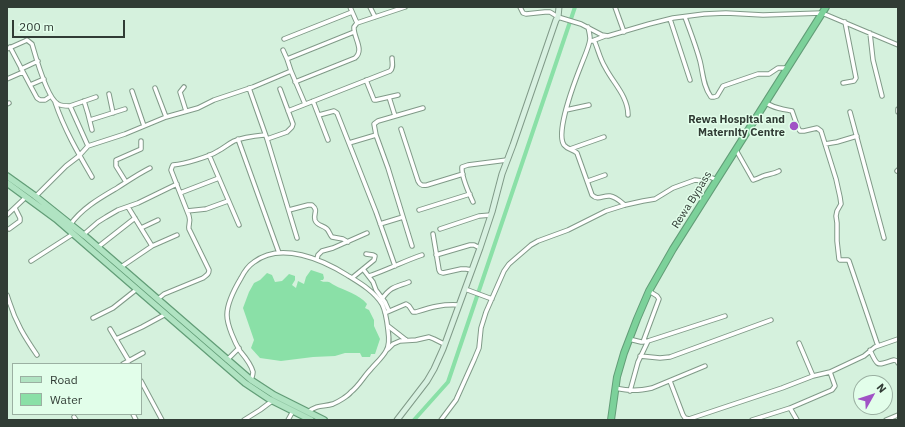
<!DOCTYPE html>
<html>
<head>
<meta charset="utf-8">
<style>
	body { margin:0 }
	#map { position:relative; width:905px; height:427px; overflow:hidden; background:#d5f1dd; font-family:"IBM Plex Sans",sans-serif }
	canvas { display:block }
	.frame { position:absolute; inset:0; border:8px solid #313c35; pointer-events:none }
	.legend { position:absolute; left:12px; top:363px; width:130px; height:52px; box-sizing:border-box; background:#e2feea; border:1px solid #9bb0a2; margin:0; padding:5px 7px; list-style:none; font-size:12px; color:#313c35 }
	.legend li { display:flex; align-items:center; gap:8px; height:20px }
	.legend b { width:20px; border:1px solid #9bb0a2 }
	.north { position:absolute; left:853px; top:375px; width:40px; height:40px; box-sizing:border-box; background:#e2feea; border:1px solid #9bb0a2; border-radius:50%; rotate:51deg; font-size:11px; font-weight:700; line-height:16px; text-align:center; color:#313c35 }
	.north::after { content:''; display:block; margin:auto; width:14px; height:18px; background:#a053c5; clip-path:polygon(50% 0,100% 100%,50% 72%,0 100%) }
	.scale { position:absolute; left:12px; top:20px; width:113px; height:18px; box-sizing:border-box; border:2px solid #313c35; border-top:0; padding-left:5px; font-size:12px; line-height:14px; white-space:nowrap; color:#313c35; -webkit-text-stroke:3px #e2feea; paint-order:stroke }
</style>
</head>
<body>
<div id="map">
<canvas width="905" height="427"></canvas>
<div class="frame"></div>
<ul class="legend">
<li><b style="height:5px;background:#b0e3c2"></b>Road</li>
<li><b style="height:11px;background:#8ae0a7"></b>Water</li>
</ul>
<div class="north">N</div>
<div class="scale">200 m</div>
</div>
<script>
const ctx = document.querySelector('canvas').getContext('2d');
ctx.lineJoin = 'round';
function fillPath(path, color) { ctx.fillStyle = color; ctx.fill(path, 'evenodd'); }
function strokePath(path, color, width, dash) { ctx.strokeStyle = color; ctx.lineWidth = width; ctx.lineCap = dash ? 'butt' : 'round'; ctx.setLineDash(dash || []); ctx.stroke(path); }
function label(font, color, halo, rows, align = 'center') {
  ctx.font = font + ' "IBM Plex Sans",sans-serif'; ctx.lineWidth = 3; ctx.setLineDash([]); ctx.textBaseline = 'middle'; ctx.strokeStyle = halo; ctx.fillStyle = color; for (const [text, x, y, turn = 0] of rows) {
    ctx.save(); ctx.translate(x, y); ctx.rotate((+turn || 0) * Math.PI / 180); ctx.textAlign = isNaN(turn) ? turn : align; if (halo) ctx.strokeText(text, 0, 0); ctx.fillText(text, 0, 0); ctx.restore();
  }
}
const water = new Path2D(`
	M311,270L323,274L324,278L323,280H320C324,283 324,281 329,282C331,283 332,284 334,285C345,291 359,294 367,304L365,308L369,310L374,320V326L380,339L375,354H371L370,357H362L360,353H345L335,356L313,357L281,361L260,358L251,348L254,340L243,308L249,292L254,283L260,280L267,273L272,275L275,282L282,281L289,274L295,276V280L292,285L296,288L298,281L304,284L306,277Z`);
const canal = new Path2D(`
	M414,420L448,382L575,7`);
const street = new Path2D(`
	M350,7L357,23
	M370,7L375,17
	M520,7L523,13L526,14L545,12H550L558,17L581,24L602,35L608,36L649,24L673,18L704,14L726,13L763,15L822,13L898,45
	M615,7L624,32
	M685,17C690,31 696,46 700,61C703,73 703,86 711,97H714L717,96L723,86L758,74H769L778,68H788
	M670,19L690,80
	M588,27C589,31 590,35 590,39C589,47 585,55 582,63C576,78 555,132 564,145C568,150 573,149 577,153L592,195C598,201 603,195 610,196C616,197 621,202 625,205
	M870,33L873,60L882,96
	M284,39L352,12
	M594,40C598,49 600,59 605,67C613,83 628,96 628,115
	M592,41L605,36
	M10,47L30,85L44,79
	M7,49L25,41L27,40L32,44C36,58 47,98 58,104C61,106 66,106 70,106L88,146
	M283,50L287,59
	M21,69L38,61
	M291,71L305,104
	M7,79L23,72
	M366,80L374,100H376L398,95
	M295,82L355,58C365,50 353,37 354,27L357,23L405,7
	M843,83L854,81L856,78L845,22
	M30,85L37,98L40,100H45L51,96
	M184,87L180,92L186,111
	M155,88L166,117
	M249,88L267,139L297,238
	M132,91L144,126
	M109,94L113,113
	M389,97L395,116
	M84,101L88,114L92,130
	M313,101L328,140
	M55,102C64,129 78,153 92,177
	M766,103C778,110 780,108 792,111L798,128L800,131H804L817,128L821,131L836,179L840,197L841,204L837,211L836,216L837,223V241L839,259L840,260H848L849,261L878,346
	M7,104L9,103
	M70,106L96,97
	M898,109V112
	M566,110L589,105
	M288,111L390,71C394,68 392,63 392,58
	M850,112L884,238
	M319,115L334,111L337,113L376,212L395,266
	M90,120L125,109
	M401,129L418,181C420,185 422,186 427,185L463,174
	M238,139L279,253
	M267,139L287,132L292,127L293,124L280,89
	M349,143L376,135
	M825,144L837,142L857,136
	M570,149L604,137
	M736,150L753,180C757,179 759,178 763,176C768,174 774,174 779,171
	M209,155L239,225
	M897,171L898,170
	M588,181L605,175
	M126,182L116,166V160L141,149V141
	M180,193L219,178
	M35,197L66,166L79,156L88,146L125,134L166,117L198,108L214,100L253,87L291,71L287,59L354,32
	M473,202C469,193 461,177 462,167L468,165L507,160
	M128,207L152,246
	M289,210L308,205H312C319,211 313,213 315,220C317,226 323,225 327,229C329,231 330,235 332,237L343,239L348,242
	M419,210L470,194
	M187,211L206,209L228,201
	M7,215L26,197
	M380,224L403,217
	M70,225C82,208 100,198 117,188C128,181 138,174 150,168
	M141,228L158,220
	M9,229L20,221V218L15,208
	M440,229L479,216L491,215
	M433,234L439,270L440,272L443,273L461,269H466L472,270
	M83,235L98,222L106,217L118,210L138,203L177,184
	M412,246L388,168L376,135L374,124L378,121L423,108
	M98,247L135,218
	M436,255L470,245H474L480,248
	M317,259L318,255L322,251L333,248L367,233
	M31,261L73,234
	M121,267L152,246L177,235
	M363,269L373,282L376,290L385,302L389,311
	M369,276C387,270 404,261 422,255
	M352,278L374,260L375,256L373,255L366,254
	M465,289L492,299
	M7,295L9,301L7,303
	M158,299L164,294L203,278C207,275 209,274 209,270L189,229C188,225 191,222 189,216L171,170L172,167L173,165C184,164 209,157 218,151C224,148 228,144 234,141C244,137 255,136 265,135
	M382,299C391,286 396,287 409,282
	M9,301C16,323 24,336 37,355
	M385,313L406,304L409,306L413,312H416C432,307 442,304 459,305
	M93,318L113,308L137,289
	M388,326L406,340
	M110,329L129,361
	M116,339L142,327L166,314
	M629,339L641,342L648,341L725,316
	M643,342L659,299L657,296L649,291
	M799,343L813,376
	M388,349L393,344L400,341L416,340L429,337L434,339L444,344
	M870,350C878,368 877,365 894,360L897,361L898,363
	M640,356L660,358L670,357L771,320
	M227,360L239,348
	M123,364L143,353
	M251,380C252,377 253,375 253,372C251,364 245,357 240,351C235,343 227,325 227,315C227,303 235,288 241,278C244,272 248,266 254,262C281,241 323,260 347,275C360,283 374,291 382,304C386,312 387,321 388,330C389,337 390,345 386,351C382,358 376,363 371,369C364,376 359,386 351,392C348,396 338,402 333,404C323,407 318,404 308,412
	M141,381L162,420
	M670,381L683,415L685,418L689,419L782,388L813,376L830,372L864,356L875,347L898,339
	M615,388C630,391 638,391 652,388L705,366
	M630,391L638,362L648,341
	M790,408L797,420
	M133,414L136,420
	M74,417L76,420
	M244,420L260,410L272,401
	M288,420L293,411
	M441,420L456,400L474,360L479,348L481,328L486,312L504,271L509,264L531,245L538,241L568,230L606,211L625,205L643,201L655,199L673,188L695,180L703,181L708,177H710L717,180
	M752,420L790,408L832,390L835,386L830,372
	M886,420L898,415`);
const secondary = new Path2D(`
	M397,420L427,381L434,369L443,349L480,248L492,212L502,174L513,145L556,20L558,17L559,7`);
const primary = new Path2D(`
	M7,176L35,196L85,236L251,380L274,395L324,420
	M7,183L56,219L245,383L269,399L311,420`);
const highway = new Path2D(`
	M611,420L617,377L624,353L637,319L649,291L673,249L826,7`);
const markers = [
	[794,126,5,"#a053c5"]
];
const poiNames = [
	["Rewa Hospital and",785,120],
	["Maternity Centre",785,133]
];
const streetNames = [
	["Rewa Bypass",692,200,-58]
];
fillPath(water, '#8ae0a7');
strokePath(canal, '#8ae0a7', 4);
strokePath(street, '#809a88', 5.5);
strokePath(secondary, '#809a88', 7);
strokePath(primary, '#629d77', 8);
strokePath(highway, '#629d77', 8);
strokePath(street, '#fff', 3.5);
strokePath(secondary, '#d8f1e1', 5);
strokePath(primary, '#b0e3c2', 5.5);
strokePath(highway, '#7cd19a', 6);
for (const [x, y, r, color] of markers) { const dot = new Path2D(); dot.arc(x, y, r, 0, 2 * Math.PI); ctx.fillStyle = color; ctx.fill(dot); strokePath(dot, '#e2feea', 1.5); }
label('bold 11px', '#313c35', '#e2feea', poiNames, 'right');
label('11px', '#313c35', '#e2feea', streetNames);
</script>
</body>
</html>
